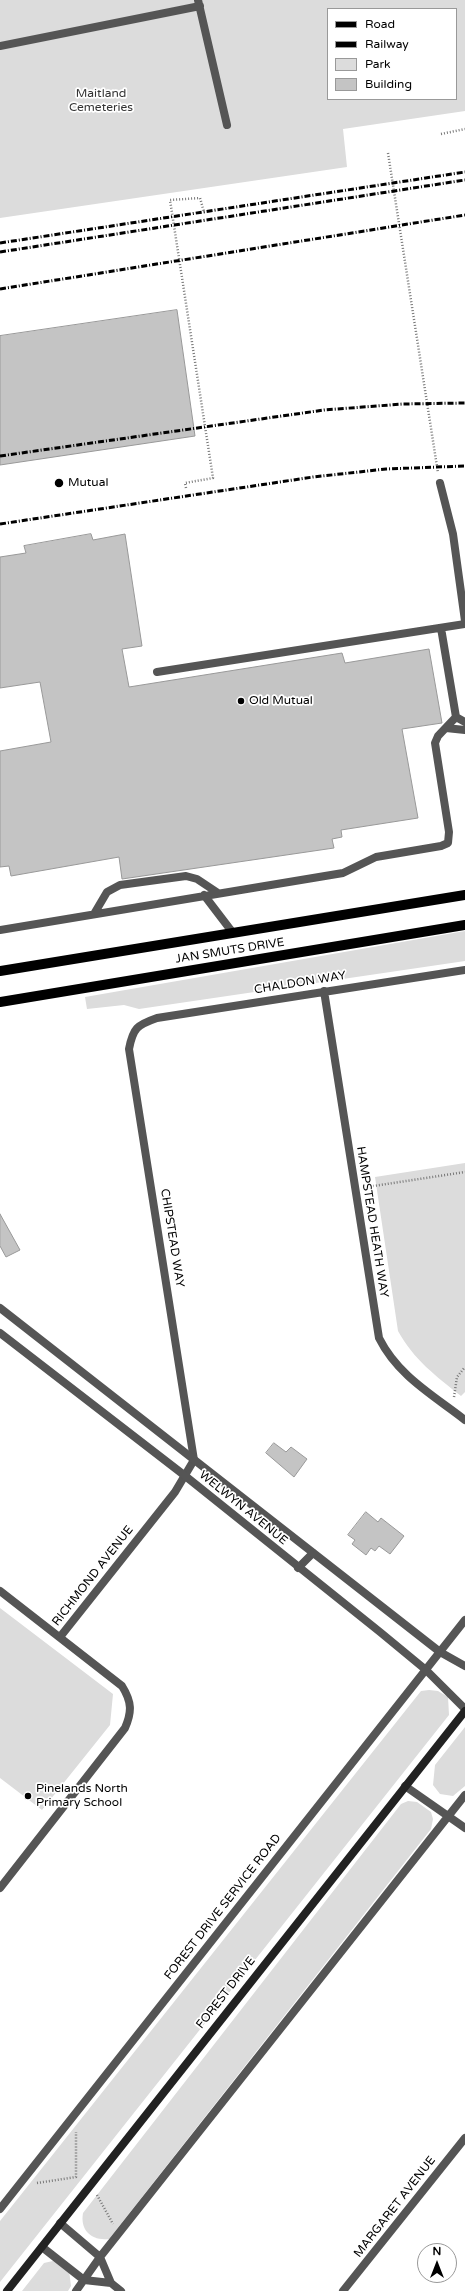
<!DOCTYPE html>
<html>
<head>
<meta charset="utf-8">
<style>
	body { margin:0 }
	#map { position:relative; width:465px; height:2291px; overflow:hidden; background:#fff; font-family:"Varela Round",sans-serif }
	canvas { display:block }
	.legend { position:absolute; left:327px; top:8px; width:130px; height:92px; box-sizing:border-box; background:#fff; border:1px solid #999; margin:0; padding:5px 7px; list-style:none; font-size:12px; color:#000 }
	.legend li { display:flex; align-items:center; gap:8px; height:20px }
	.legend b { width:20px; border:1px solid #999 }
	.north { position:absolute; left:417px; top:2243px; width:40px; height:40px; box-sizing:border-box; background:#fff; border:1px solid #999; border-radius:50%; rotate:0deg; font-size:11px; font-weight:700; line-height:16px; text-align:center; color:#000 }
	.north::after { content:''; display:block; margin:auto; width:14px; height:18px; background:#000; clip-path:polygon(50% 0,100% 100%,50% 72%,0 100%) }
</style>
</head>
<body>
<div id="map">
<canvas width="465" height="2291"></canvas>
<ul class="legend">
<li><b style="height:5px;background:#000"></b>Road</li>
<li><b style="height:5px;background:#000"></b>Railway</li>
<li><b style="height:11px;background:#dcdcdc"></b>Park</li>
<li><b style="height:11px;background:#c4c4c4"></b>Building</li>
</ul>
<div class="north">N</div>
</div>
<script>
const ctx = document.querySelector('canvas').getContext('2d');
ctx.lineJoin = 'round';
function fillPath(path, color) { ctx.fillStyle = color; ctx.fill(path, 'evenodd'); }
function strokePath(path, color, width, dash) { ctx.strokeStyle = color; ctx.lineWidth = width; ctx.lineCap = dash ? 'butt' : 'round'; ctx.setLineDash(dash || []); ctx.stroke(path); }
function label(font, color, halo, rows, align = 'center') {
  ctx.font = font + ' "Varela Round",sans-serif'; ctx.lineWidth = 3.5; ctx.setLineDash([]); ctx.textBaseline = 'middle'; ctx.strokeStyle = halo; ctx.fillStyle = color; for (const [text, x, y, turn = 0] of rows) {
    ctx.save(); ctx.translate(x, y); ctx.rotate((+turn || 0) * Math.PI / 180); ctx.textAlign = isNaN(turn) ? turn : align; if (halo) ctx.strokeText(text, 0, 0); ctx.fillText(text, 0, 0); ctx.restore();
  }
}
const green = new Path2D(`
	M0,0H465V111L343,129L347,167L0,218ZM328,9H456V99H328Z
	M465,931V961L139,1009L124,1005L87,1009L85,997Z
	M465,1163V1392L461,1396C436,1376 414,1360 398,1331L375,1177Z
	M0,1608L113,1694L110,1725L42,1810L0,1778Z
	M429,1690L438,1691L448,1697L449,1715L0,2282V2221L421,1691Z
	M465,1727V1786L453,1796L440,1794L433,1785L435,1765Z
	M408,1801L417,1802L431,1812L433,1819L431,1829L109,2239C91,2241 80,2230 83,2213L401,1804Z
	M53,2261L60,2263L69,2270L71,2286L68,2291H22L44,2263Z`);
const building = new Path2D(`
	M177,310L195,436L0,465V336Z
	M91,534L93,540L125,534L142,646L122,649L129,687L342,653L345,663L429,649L442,723L402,729L418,818L341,830L342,837L332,839L334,848L122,879L119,857L11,876L9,866L0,867V751L51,742L40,682L0,688V557L26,553L24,546Z
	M0,1214L20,1250L6,1257L0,1246Z
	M274,1443L286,1452L291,1447L307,1459L294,1477L266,1453Z
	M366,1512L378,1522L381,1518L404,1536L390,1554L379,1546L375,1551L371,1548L366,1555L352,1544L355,1540L348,1535Z`);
const path = new Path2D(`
	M441,134L465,129
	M388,153L438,473
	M186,488L185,483L213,478L170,200L200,198L204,212
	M367,1187L465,1172
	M454,1397L457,1377L465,1367
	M37,2183L76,2177V2132
	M97,2195L113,2224`);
const service = new Path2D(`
	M198,0L227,125
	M0,46L200,6
	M157,672L465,624
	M456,717L465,722
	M446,728L465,730
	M204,895L233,933
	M94,914L107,892L120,885L186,876L197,879L218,893
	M0,930L343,873L376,857L441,846L448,843L449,832L435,743L438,736L456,717L441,628
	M298,1568L313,1553`);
const minor = new Path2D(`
	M440,483L453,534L465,621
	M324,991L379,1338C398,1376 433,1395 465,1420
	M0,1591L122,1686C132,1702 132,1712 125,1728L0,1888
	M60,1637L175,1492L194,1460L129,1049C133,1028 137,1025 157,1018L465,970
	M405,1786L465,1828
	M0,2209L465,1620
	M60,2223L100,2257L111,2283
	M42,2247L84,2280L111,2283L121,2291
	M76,2291L100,2257L465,1795
	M343,2291L465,2138`);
const tertiary = new Path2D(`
	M0,1308L440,1652L465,1666
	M0,1333L184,1475L380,1632L426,1670L465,1709`);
const secondary = new Path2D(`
	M7,2291L465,1711`);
const primary = new Path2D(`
	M0,971L465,895
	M0,1002L465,925`);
const rail = new Path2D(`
	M0,243L465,172
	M0,252L465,180
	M0,289L465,215
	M0,456L324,410L403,404L465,403
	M0,524L313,477L386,469L465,466`);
const markers = [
	[59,483,5,"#000"],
	[241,701,4,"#000"],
	[28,1796,4,"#000"]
];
const parkNames = [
	["Maitland",101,94],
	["Cemeteries",101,108]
];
const poiNames = [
	["Mutual",68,483],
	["Old Mutual",249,701],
	["Pinelands North",36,1789],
	["Primary School",36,1803]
];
const streetNames = [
	["JAN SMUTS DRIVE",230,951,-9],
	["CHALDON WAY",300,983,-9],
	["HAMPSTEAD HEATH WAY",372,1222,81],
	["CHIPSTEAD WAY",172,1238,81],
	["WELWYN AVENUE",243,1508,39],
	["RICHMOND AVENUE",93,1576,-52],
	["FOREST DRIVE SERVICE ROAD",223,1907,-52],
	["FOREST DRIVE",226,1993,-52],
	["MARGARET AVENUE",395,2207,-52]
];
fillPath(green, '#dcdcdc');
fillPath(building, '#c4c4c4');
strokePath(building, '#999', 1);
strokePath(path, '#777', 2.5, [1, 2]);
strokePath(service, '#555', 8);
strokePath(minor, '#555', 8);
strokePath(tertiary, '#555', 8);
strokePath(secondary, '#222', 8);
strokePath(primary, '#000', 10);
strokePath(rail, '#000', 3, [6, 2, 1, 2]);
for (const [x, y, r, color] of markers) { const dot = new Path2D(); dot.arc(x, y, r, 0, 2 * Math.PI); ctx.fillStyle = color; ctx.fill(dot); strokePath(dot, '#fff', 1.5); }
label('12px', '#333', '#fff', parkNames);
label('12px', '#000', '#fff', poiNames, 'left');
label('12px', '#000', '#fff', streetNames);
</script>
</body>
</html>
